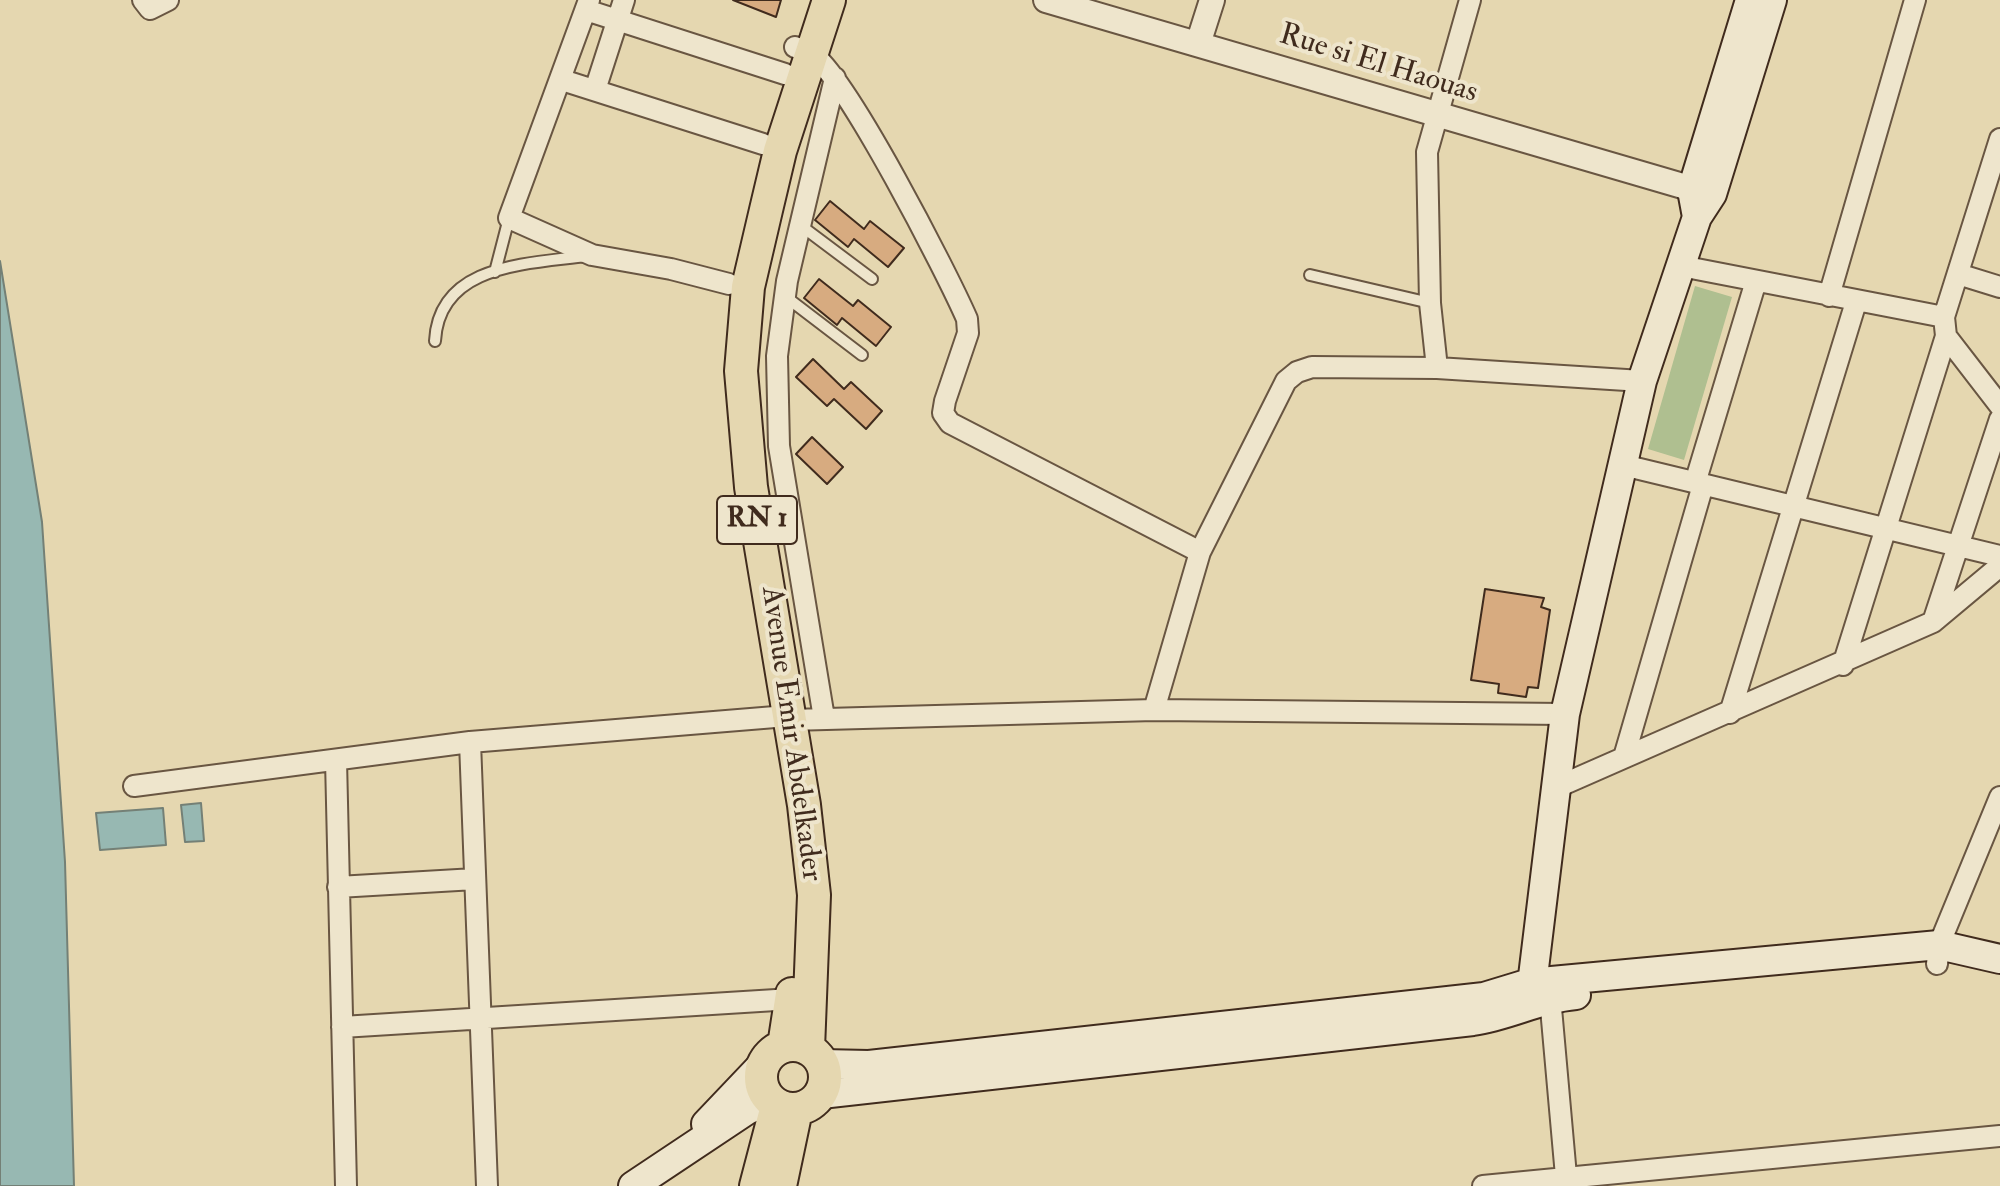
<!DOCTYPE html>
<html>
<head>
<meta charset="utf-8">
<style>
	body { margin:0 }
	canvas { display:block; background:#e5d7b0 }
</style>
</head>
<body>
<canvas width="2000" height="1186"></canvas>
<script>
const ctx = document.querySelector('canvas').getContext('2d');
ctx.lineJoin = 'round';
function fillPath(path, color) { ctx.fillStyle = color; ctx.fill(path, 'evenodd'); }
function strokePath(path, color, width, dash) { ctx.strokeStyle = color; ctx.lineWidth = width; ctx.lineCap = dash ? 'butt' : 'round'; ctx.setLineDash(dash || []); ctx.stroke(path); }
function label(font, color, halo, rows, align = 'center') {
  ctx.font = font + ' "IM FELL Double Pica",serif'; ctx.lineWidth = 8; ctx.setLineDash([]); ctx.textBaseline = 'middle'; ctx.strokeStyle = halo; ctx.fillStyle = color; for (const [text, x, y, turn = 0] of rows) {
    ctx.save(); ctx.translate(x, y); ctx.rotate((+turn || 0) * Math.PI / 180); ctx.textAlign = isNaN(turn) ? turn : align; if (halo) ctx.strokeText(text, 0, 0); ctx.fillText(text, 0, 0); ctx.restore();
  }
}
const green = new Path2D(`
	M1695,286L1732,297L1684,460L1648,449Z`);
const water = new Path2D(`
	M0,261L42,522L65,862L74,1186H0Z
	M201,803L204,841L185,842L181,805Z
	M163,808L166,845L100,850L96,813Z`);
const building = new Path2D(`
	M733,0H781L776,17Z
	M830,201L864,229L870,221L904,248L888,267L854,239L848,247L815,220Z
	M819,279L853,306L858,300L891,327L876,346L842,318L837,325L804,298Z
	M813,359L844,389L851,382L882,411L866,429L834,399L827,406L796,377Z
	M812,437L843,467L827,484L796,454Z
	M1485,589L1544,598L1541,607L1550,610L1538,688L1528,687L1526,697L1498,693L1499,684L1471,680Z`);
const service = new Path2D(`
	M800,225L872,279
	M495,272L509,218
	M1310,275L1430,303
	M786,297L862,355
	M435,341C439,264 527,264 586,256`);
const minor = new Path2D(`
	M143,0L150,9L168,0
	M589,0L509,218L592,255L671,269L729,284
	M1470,0L1427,152L1430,303L1437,368L1642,381
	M586,10L785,74
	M795,47C800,49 808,51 812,54C847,78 947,273 967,319L968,333L945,401L943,413L950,423L1200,552
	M562,80L763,144
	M595,90L624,0
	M2000,139L1944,317L1946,336L2000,406
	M1681,266L1944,317
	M1958,274L2000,287
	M1829,296L1915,0
	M1623,465L2000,556
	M1695,483L1756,281
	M1933,622L2000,419
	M1843,665L1946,336
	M1154,710L1200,552L1286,381L1297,372L1312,367L1437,368
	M1730,713L1856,302
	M824,718L779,446L777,356L787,281L835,78
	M790,720L1154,710L1565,714
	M470,742L487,1186
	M1624,757L1703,485
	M336,760L346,1186
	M134,786L470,742L775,717
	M1555,788L1933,622L2000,566
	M338,887L475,879
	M1937,964L1939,945L2000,797
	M1550,997L1566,1176
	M342,1027L792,999
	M1483,1186L2000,1136`);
const tertiary = new Path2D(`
	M1046,0L1710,194
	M1198,44L1212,0`);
const secondary = new Path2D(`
	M1697,217L1692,190L1750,0
	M1530,1001L1565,714L1642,381L1697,217L1712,194L1772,0
	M822,1064L869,1065L1484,997L1530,983L1939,945L2000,959
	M821,1094L1473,1021C1509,1016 1540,998 1576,995
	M706,1124L764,1063
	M633,1186L747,1110L769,1100`);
const primary = new Path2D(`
	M761 1077a32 32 0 1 1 64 0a32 32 0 1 1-64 0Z
	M784,1046L792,994
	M808,1049L814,895L804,805L751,487L741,371L748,287L766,210L780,151L829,0
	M756,1186L777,1106
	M780,1186L796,1110`);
const shields = [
	[757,520,80]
];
const shieldNames = [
	["RN 1",757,520]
];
const streetNames = [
	["Rue si El Haouas",1378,65,17],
	["Avenue Emir Abdelkader",790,734,82]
];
fillPath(green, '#afbf90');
fillPath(water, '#97b8b2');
strokePath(water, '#748076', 2);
fillPath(building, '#d7ab80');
strokePath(building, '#402b1d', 2);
strokePath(service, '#695642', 14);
strokePath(minor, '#695642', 24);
strokePath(tertiary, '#695642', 28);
strokePath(secondary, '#402b1d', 32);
strokePath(primary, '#402b1d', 36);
strokePath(service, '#eee5cc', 10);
strokePath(minor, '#eee5cc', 20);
strokePath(tertiary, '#eee5cc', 24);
strokePath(secondary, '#eee5cc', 28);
strokePath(primary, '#e5d7b0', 32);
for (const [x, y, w] of shields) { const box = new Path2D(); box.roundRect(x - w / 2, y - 24, w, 48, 6); ctx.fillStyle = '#eee5cc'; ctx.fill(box); strokePath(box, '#402b1d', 2); }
label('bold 28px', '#402b1d', null, shieldNames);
label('30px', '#402b1d', '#eee5cc', streetNames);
</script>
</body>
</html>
